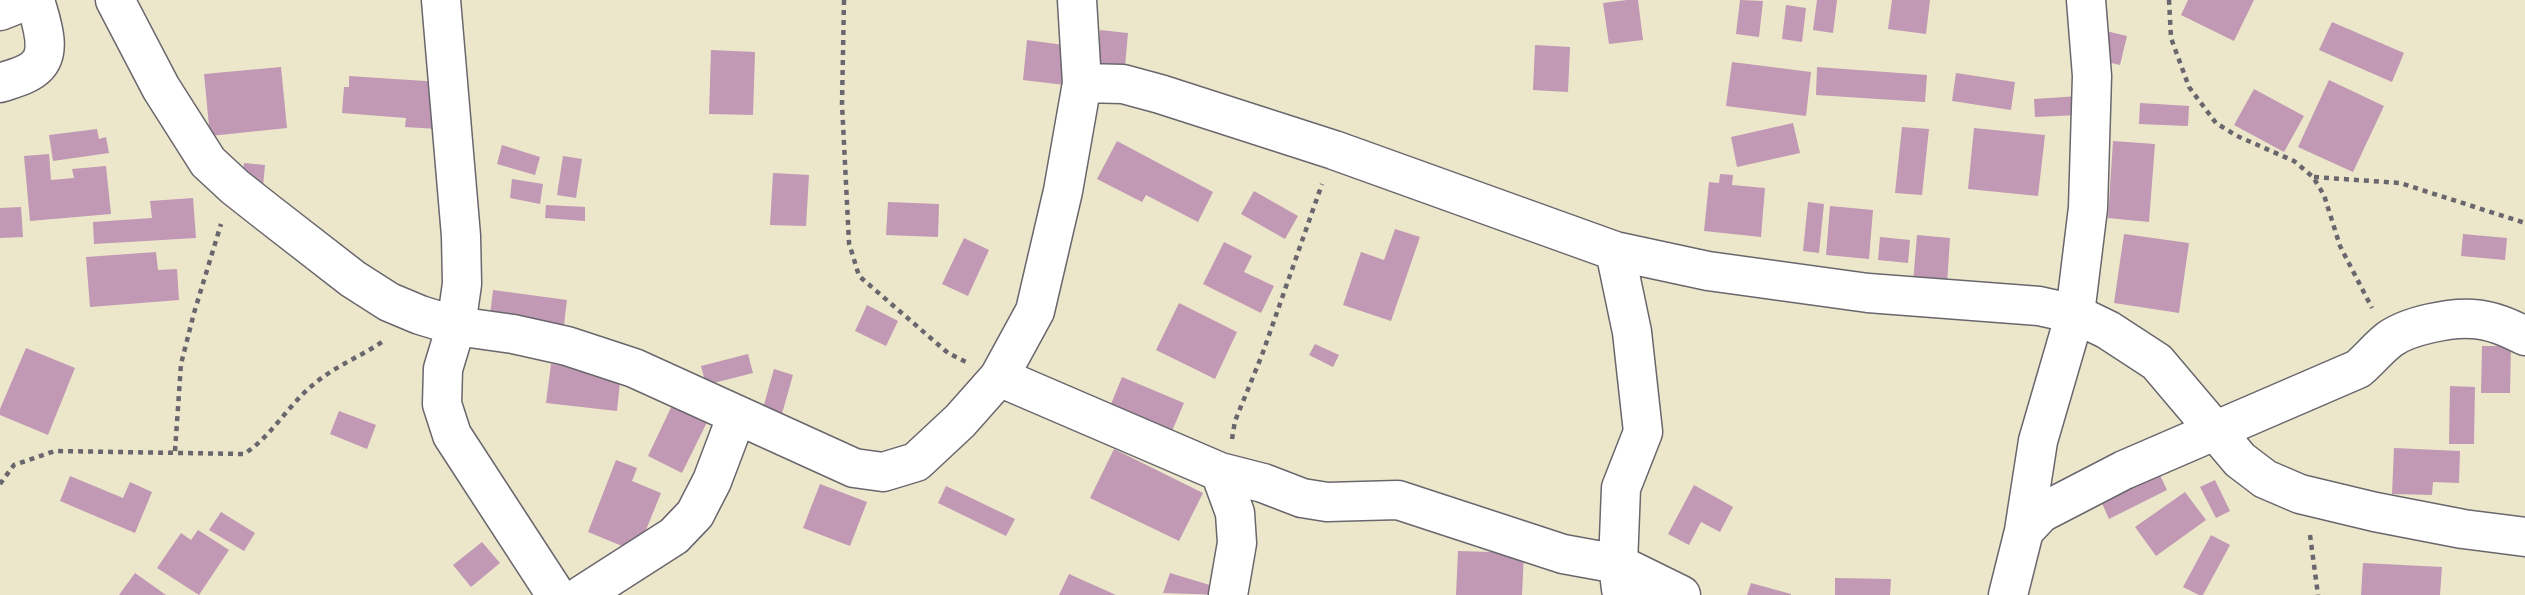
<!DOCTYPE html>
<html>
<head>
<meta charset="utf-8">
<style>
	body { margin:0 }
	canvas { display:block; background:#ece6ca }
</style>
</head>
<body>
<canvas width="2525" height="595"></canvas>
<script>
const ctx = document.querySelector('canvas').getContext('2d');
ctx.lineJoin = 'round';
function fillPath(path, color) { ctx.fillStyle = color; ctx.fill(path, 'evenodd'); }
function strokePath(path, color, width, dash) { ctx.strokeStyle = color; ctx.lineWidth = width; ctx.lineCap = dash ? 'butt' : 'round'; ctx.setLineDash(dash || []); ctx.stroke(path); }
const building = new Path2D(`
	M1627,0H1638L1643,40L1609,44L1603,3Z
	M1740,0L1763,1L1759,37L1736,34Z
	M1817,0H1837L1833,33L1813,30Z
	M1892,0H1930L1926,34L1888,29Z
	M2188,0H2254L2234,41L2181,15Z
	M1786,5L1806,8L1802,42L1782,39Z
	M2332,22L2404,53L2392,82L2319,50Z
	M1100,30L1128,33L1125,66L1097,63Z
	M2106,31L2127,36L2120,65L2099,60Z
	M1027,40L1078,47L1073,86L1023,80Z
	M1535,45L1570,47L1568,92L1533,90Z
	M711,50L755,52L753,115L709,114Z
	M1732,62L1811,72L1806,116L1726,106Z
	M281,67L287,128L210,136L204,74Z
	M1817,67L1927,75L1925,102L1816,95Z
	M1956,73L2015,82L2011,110L1952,101Z
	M349,76L440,82L437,129L405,127L406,118L342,113L344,87H349Z
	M2329,80L2384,106L2353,172L2298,147Z
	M2254,89L2304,116L2284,152L2234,125Z
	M2079,96V115L2035,117L2034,99Z
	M2140,103L2189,106L2188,126L2139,124Z
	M1793,123L1800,153L1737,167L1731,137Z
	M1902,127L1929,129L1922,195L1895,193Z
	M1974,128L2045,135L2038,196L1968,189Z
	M97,129L99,139L106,137L109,153L53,161L49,135Z
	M1117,141L1213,192L1198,222L1146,195L1142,202L1097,179Z
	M2113,141L2155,144L2149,222L2108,218Z
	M502,145L540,157L535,175L497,164Z
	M49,154L51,180L74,178L72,169L106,166L111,214L30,221L24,156Z
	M563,156L582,159L576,198L557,195Z
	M244,163L265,165L263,187L242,185Z
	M773,173L809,175L806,226L770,225Z
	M1720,174L1733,175L1732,185L1765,188L1761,237L1704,231L1709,182L1719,183Z
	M512,179L543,184L540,204L510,198Z
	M1254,191L1298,216L1285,239L1241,214Z
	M193,198L196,238L94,244L93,222L152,218L150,201Z
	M888,202L939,204L938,237L886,235Z
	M1808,202L1824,204L1819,253L1803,251Z
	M546,205L585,207V221L545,218Z
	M1830,206L1873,210L1869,259L1826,255Z
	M21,207L23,237L0,238V208Z
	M1395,229L1420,237L1391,321L1343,305L1361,252L1384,260Z
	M2124,234L2189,243L2179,313L2114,303Z
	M2463,234L2507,238L2505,260L2461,256Z
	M1917,235L1950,238L1947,284L1913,282Z
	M1880,237L1910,240L1908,263L1878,260Z
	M964,238L989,250L968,296L942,284Z
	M1224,242L1252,256L1244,272L1274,286L1261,313L1203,284Z
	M156,252L158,270L177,269L179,300L90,307L86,257Z
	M493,290L567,300L563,333L489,324Z
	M1179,303L1237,332L1215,379L1156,350Z
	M867,305L898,321L886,346L855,331Z
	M1315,344L1339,355L1333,367L1309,355Z
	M2482,346H2511L2510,393H2481Z
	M26,348L75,368L48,435L0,415V409Z
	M748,354L753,373L706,385L701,366Z
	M551,364L621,372L617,411L546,403Z
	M774,369L793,375L779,424L760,419Z
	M1122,377L1184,403L1166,445L1105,419Z
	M2450,386L2475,387L2474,444H2449Z
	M676,397L711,414L682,473L648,456Z
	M339,411L376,425L367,449L330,434Z
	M2394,448L2460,451L2459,483L2433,482L2432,495L2392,494Z
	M1114,449L1203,493L1179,541L1090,498Z
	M616,460L637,468L632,481L661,493L637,552L588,532Z
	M2159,473L2167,490L2109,519L2101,501Z
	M70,476L123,498L130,482L152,492L135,533L60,501Z
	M2215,480L2230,511L2216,518L2200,487Z
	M820,484L867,502L850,546L803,528Z
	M1694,485L1733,507L1720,532L1701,522L1689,545L1668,534Z
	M946,486L1015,519L1006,536L938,503Z
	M2185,492L2206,520L2156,556L2135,527Z
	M221,512L255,533L244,551L209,530Z
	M198,530L229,550L199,595L157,568L181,533L191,540Z
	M2211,535L2230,545L2203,595H2199L2183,587Z
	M482,542L500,563L471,587L453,565Z
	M1458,551L1524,553L1522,595H1456Z
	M2363,563L2442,567L2440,595H2361Z
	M135,573L166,595H119Z
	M1170,573L1223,589L1221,595L1163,593Z
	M1069,574L1116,595H1059Z
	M1835,578L1891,579L1890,595H1835Z
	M1751,583L1791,594V595H1747Z`);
const path = new Path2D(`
	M844,0L842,104L849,243L859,276L948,353L966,362
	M2169,0L2171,38L2189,87L2216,123L2237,136L2294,161L2313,177L2324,195L2340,246L2372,308
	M2314,177L2400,183L2525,223
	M1232,439L1235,421L1262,355L1322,184
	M175,451L181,364L194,313L221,224
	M0,484L14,465L55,451L244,454C272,436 288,405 314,384C335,366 362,356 385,340
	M2310,535L2318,595`);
const minor = new Path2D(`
	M115,0L161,88L208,162L235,187L268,213L353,279L389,302L420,315L456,326L513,334L567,346L634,368L854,468L883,472L916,462L960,421L999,377L1035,311L1063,191L1082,83L1077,0
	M441,0L461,236L462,284L456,326L443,369L442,404L452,435L556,595
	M0,83C11,79 29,75 37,66C53,50 40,19 35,0
	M1082,83L1123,84L1160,94L1334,150L1615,251L1708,271L1868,293L2039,306L2075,314L2108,330L2157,362L2240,460L2265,479L2300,494L2375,512L2463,529L2525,537
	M1615,251L1632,332L1643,432L1621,488L1618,564L1621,589
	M999,377L1220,472L1235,513L1237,543L1228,595
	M1220,472L1263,483L1302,498L1327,502L1398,500L1563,554L1618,564L1681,595
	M2024,531L2038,441L2075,314L2088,208L2092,76L2086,0
	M582,595L674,536L695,514L712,481L737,415
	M2008,595L2024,531L2041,513L2124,470L2358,369C2369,360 2378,348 2390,339C2408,326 2451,317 2473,319C2492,320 2509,328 2525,336`);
const major = new Path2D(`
	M0,11L28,0`);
fillPath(building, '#c199b4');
strokePath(minor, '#69676d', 41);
strokePath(major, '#69676d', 41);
strokePath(path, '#69676d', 4.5, [5, 5]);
strokePath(minor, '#fff', 38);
strokePath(major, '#fff', 38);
</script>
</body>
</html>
